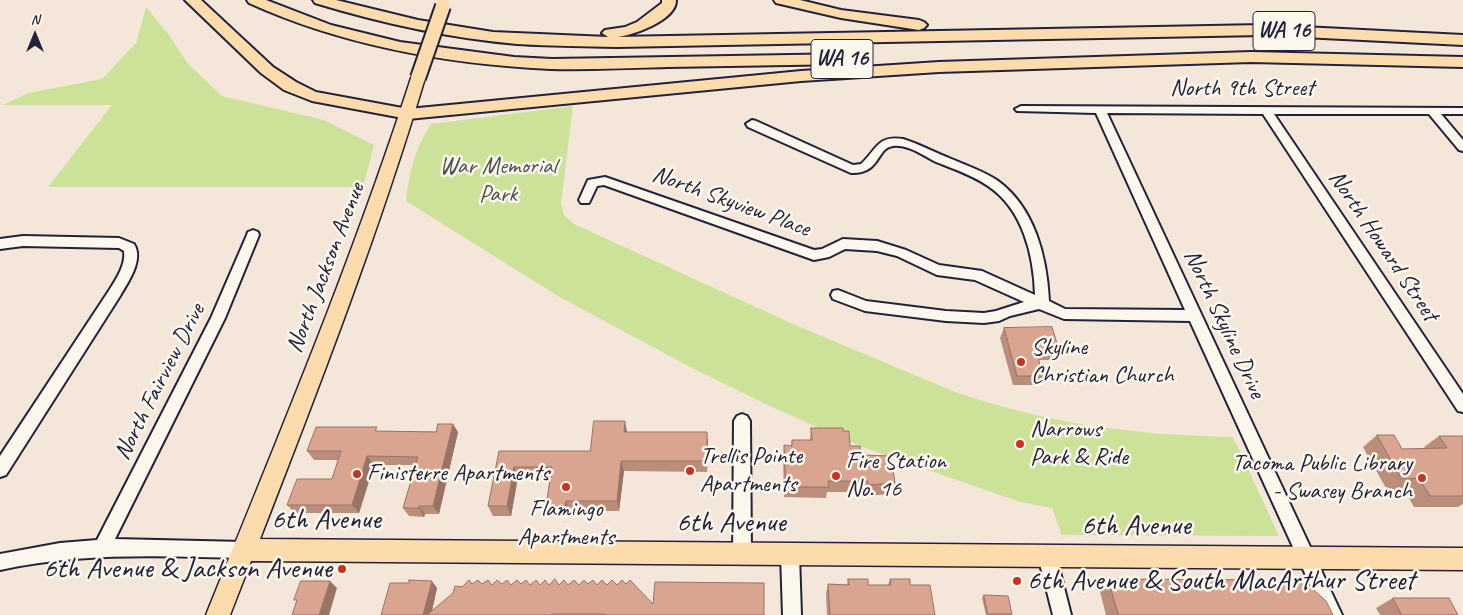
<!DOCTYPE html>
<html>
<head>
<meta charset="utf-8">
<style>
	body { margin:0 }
	#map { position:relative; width:1463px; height:615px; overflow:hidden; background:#f4e7da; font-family:Caveat,sans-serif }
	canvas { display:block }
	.north { position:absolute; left:10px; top:10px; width:50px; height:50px; -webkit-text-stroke:4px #fbf7ec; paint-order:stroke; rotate:0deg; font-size:14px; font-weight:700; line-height:20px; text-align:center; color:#22223b }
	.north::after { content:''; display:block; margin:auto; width:18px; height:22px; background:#22223b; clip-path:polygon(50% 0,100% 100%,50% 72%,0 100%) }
</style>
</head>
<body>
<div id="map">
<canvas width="1463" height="615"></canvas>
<div class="north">N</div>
</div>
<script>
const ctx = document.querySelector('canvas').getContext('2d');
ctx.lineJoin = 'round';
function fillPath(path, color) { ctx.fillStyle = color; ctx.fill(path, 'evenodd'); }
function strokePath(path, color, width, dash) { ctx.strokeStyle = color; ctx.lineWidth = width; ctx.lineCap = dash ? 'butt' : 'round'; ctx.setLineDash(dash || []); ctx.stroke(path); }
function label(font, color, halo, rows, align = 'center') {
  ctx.font = font + ' Caveat,sans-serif'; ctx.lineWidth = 5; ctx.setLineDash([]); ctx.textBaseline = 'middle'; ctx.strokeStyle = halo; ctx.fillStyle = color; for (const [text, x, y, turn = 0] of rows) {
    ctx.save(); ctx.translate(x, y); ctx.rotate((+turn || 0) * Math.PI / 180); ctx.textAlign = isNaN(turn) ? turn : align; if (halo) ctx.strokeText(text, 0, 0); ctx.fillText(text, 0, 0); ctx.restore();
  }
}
const green = new Path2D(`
	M146,7L169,35L188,64L222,96L324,120L374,145L363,187H48L112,105H3L28,93L102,79L136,43Z
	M573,106L561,203L564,215L574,224L793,324L955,392C1050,424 1131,435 1232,437L1237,445L1279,536L1062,535L1052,508L1020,502L862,447L772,407L692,368L558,296L406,201C410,172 414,150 431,124Z`);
const minor = new Path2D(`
	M1021,106L1463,108V114H1441L1463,140V151L1459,150L1429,114H1274L1463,394V412L1458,411L1263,114L1107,113L1342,615H1324L1190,321L1064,319L1039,309L1010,316L999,321L984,323L946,321L865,311L833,299L831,295L833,291L838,290L866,301L946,311L984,313L996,311L1024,302L975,280L937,275L897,256L877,251L845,249L829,257L814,260L604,185L597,186L589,203H581L579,200L588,180L605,177L814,250L822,249L843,239L877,241L906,250L939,265L982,271L1035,295C1034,256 1023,209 988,186C972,175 954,169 936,162C924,156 908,144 893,146C876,148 881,174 851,173L748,127L746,124L752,120L756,121L853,165L861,164C876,151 877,135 903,139C919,144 934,152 949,158C965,165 984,171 998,181C1035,208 1047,258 1049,301L1065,309L1185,310L1096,113L1017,111L1015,109Z
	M253,230L258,232L259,235L225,318L115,539L244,542L250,544L253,550L250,556L244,558C162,556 81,552 0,570V554L60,543L97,540L211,318L247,235L248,232Z
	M23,236L119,238L134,244C144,260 128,282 120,296L6,475L0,477V456L110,289C117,278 126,264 124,251L119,248L23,246L0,249V239Z
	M742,414L747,416L750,421L751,553L748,559L742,561L736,559L733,553L734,421L737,416Z
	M790,546L796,548L799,554L801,615H783L781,554L784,548Z
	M1047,548L1053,550L1056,556L1071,615H1053L1038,556L1041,550Z`);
const major = new Path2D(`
	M418,74L423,75L425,78C378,235 319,387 260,539L1463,548V570L251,561L230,615H206C278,437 352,261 411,78L413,75Z`);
const highway = new Path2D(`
	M185,0H201L273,67L296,82L316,92L408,109L801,71L939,62L1251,52L1463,57V67L1251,62L939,72L801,81L408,119L312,101L284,90L261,73Z
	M247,0H266L331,25L400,42L514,57L552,59L850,54L856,56L858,59L856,62L850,64C789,65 729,66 668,67C629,68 589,70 551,69C446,64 344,46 249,3Z
	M313,0H336L418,20L493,32L608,37L602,33L605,30L625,27L637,22L662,3V0H676C677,20 632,36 616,37L1263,25L1463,35V45L1263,35L617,47C584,46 550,46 517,44C449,38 381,23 315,3Z
	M774,0H800L841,10L919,20L924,22L927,25L924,28L919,30L841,18L776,3Z`);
const majorBridge = new Path2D(`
	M418,78L443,6`);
const wall = new Path2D(`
	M1004,328L1059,350L1054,360H1039L1043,376L1038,385H1013L1000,338Z
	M811,428L843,431L850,446L895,483L891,494L865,496V492H827L826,498L784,497L783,457L784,445L791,446L792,440H810Z
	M380,431L458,432L439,514H425L424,517L409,516L403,508L416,465H374L359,513H295L287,505L332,479L338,460H314L307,451Z
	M627,432L708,442L707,472L624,471L619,511H570L569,516H550L546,506L550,478L518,477L511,516H493L488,506L499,451H590Z
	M1377,435L1402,449L1425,448L1424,447L1439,436H1463V504L1458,507H1414L1404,489L1387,490L1363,447Z
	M848,579L868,585H888L890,579L910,585L935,615H827L826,594L828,584L847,585Z
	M1108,579L1333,615H1106L1099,588Z
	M472,584L579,585L588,584L617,585L626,584L653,604L764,615H381L437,588L432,611L462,587Z
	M984,595L1012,614L1011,615H986L982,598Z
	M1393,598L1458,615H1380L1376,608Z`);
const shadedWall = new Path2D(`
	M625,421L627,431L626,443L624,432Z
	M453,424L458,432L439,514L433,506Z
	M707,432L708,442L707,472Z
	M367,456L374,465L359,513L352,505Z
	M621,461L624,471L619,511L617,501Z
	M514,467L518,477L511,516L507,506Z
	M566,501L570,511L569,516L565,506Z
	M419,506L425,514L424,517L419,508Z
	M330,581L337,588L329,615H319Z
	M432,581L437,588L431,615H423Z`);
const building = new Path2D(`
	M1052,327L1059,350L1039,351L1040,354H1037L1043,376H1017L1004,328Z
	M594,421H625L624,432H707V461H621L617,501H566L565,506H546L552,467H514L507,506H488L499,451H590Z
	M438,424H453L433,506H419V508H403L418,457L367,456L352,505H287L297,479H332L341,451H307L316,427H377L375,431L436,432Z
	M811,428H843V431H849L850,446H860L861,455L891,456L895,483L868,485V481H828L829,487H786L784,445L792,446V440H812Z
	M1377,435H1394L1402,449L1447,448L1439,436H1463V496H1430L1419,478L1402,479Z
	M555,579L559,585L564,580L568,585L574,580L579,585L584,580L588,584L593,580L597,585L602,580L607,585L612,580L617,585L622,580L626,584L630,580L653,604L655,582L764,583V615H605V614H552V615H427L453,593L455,586L462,587L469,580L472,584L478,580L482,584L488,580L492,585L497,580L502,584L507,580L511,585L517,580L521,584L526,580L530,585L536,580L540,585L545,580L549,585Z
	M848,579H868V585H891L890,579H910V585H930L935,615H830L828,584L849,585Z
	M1108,579L1293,580L1313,589L1326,601L1333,615H1119Z
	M409,580L432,581L423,615H381L390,583H409Z
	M301,581H330L319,615H292L297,600H294Z
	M984,595L1008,596L1012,614H988Z
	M1393,598H1449L1458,615H1402Z`);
const markers = [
	[1021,362,5,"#c8321e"],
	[1020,444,5,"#c8321e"],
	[690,471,5,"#c8321e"],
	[357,474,5,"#c8321e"],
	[836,476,5,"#c8321e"],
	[1422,478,5,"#c8321e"],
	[566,487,5,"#c8321e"],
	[342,569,5,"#c8321e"],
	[1017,581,5,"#c8321e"]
];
const shields = [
	[1284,31,62],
	[842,59,62]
];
const shieldNames = [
	["WA 16",1284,31],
	["WA 16",842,59]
];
const streetNames = [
	["North 9th Street",1242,89],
	["North Skyview Place",731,202,20],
	["North Howard Street",1383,246,56],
	["North Jackson Avenue",326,268,-69],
	["North Skyline Drive",1224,324,65],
	["North Fairview Drive",160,382,-63]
];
const parkNames = [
	["War Memorial",498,167],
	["Park",498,195]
];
const poiNames = [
	["Skyline",1031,348],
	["Christian Church",1031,376],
	["Narrows",1030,430],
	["Park & Ride",1030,458],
	["Trellis Pointe",700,457],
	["Apartments",700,485],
	["Fire Station",846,462],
	["No. 16",846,490],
	["Tacoma Public Library",1412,464,"right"],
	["- Swasey Branch",1412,492,"right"],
	["Finisterre Apartments",367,474],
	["Flamingo",566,510,"center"],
	["Apartments",566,538,"center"]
];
const nearStreetnames = [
	["6th Avenue",326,520],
	["6th Avenue",731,523],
	["6th Avenue",1136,526]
];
const nearPoinames = [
	["6th Avenue & Jackson Avenue",332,569],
	["6th Avenue & South MacArthur Street",1027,581,"left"]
];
fillPath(green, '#cbe298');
strokePath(minor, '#22223b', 4);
strokePath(major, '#22223b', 3);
strokePath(highway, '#22223b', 4);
fillPath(minor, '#fbf7ec');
fillPath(major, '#fcdcac');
fillPath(highway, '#fcdcac');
strokePath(majorBridge, '#22223b', 18, []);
strokePath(majorBridge, '#fcdcac', 14);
fillPath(wall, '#bb8e7c');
fillPath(shadedWall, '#997465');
fillPath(building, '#daa590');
strokePath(building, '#997465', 1);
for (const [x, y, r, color] of markers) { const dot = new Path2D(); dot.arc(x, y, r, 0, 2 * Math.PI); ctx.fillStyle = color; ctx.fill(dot); strokePath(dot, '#fbf7ec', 2); }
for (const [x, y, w] of shields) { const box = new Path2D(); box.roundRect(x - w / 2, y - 19.5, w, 39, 4); ctx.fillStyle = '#fbf7ec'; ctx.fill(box); strokePath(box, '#22223b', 1); }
label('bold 22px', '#22223b', null, shieldNames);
label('24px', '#22223b', '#fbf7ec', streetNames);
label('24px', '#4c5252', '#fbf7ec', parkNames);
label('24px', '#22223b', '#fbf7ec', poiNames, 'left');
label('29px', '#22223b', '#fbf7ec', nearStreetnames);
label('29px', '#22223b', '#fbf7ec', nearPoinames, 'right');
</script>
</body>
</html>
